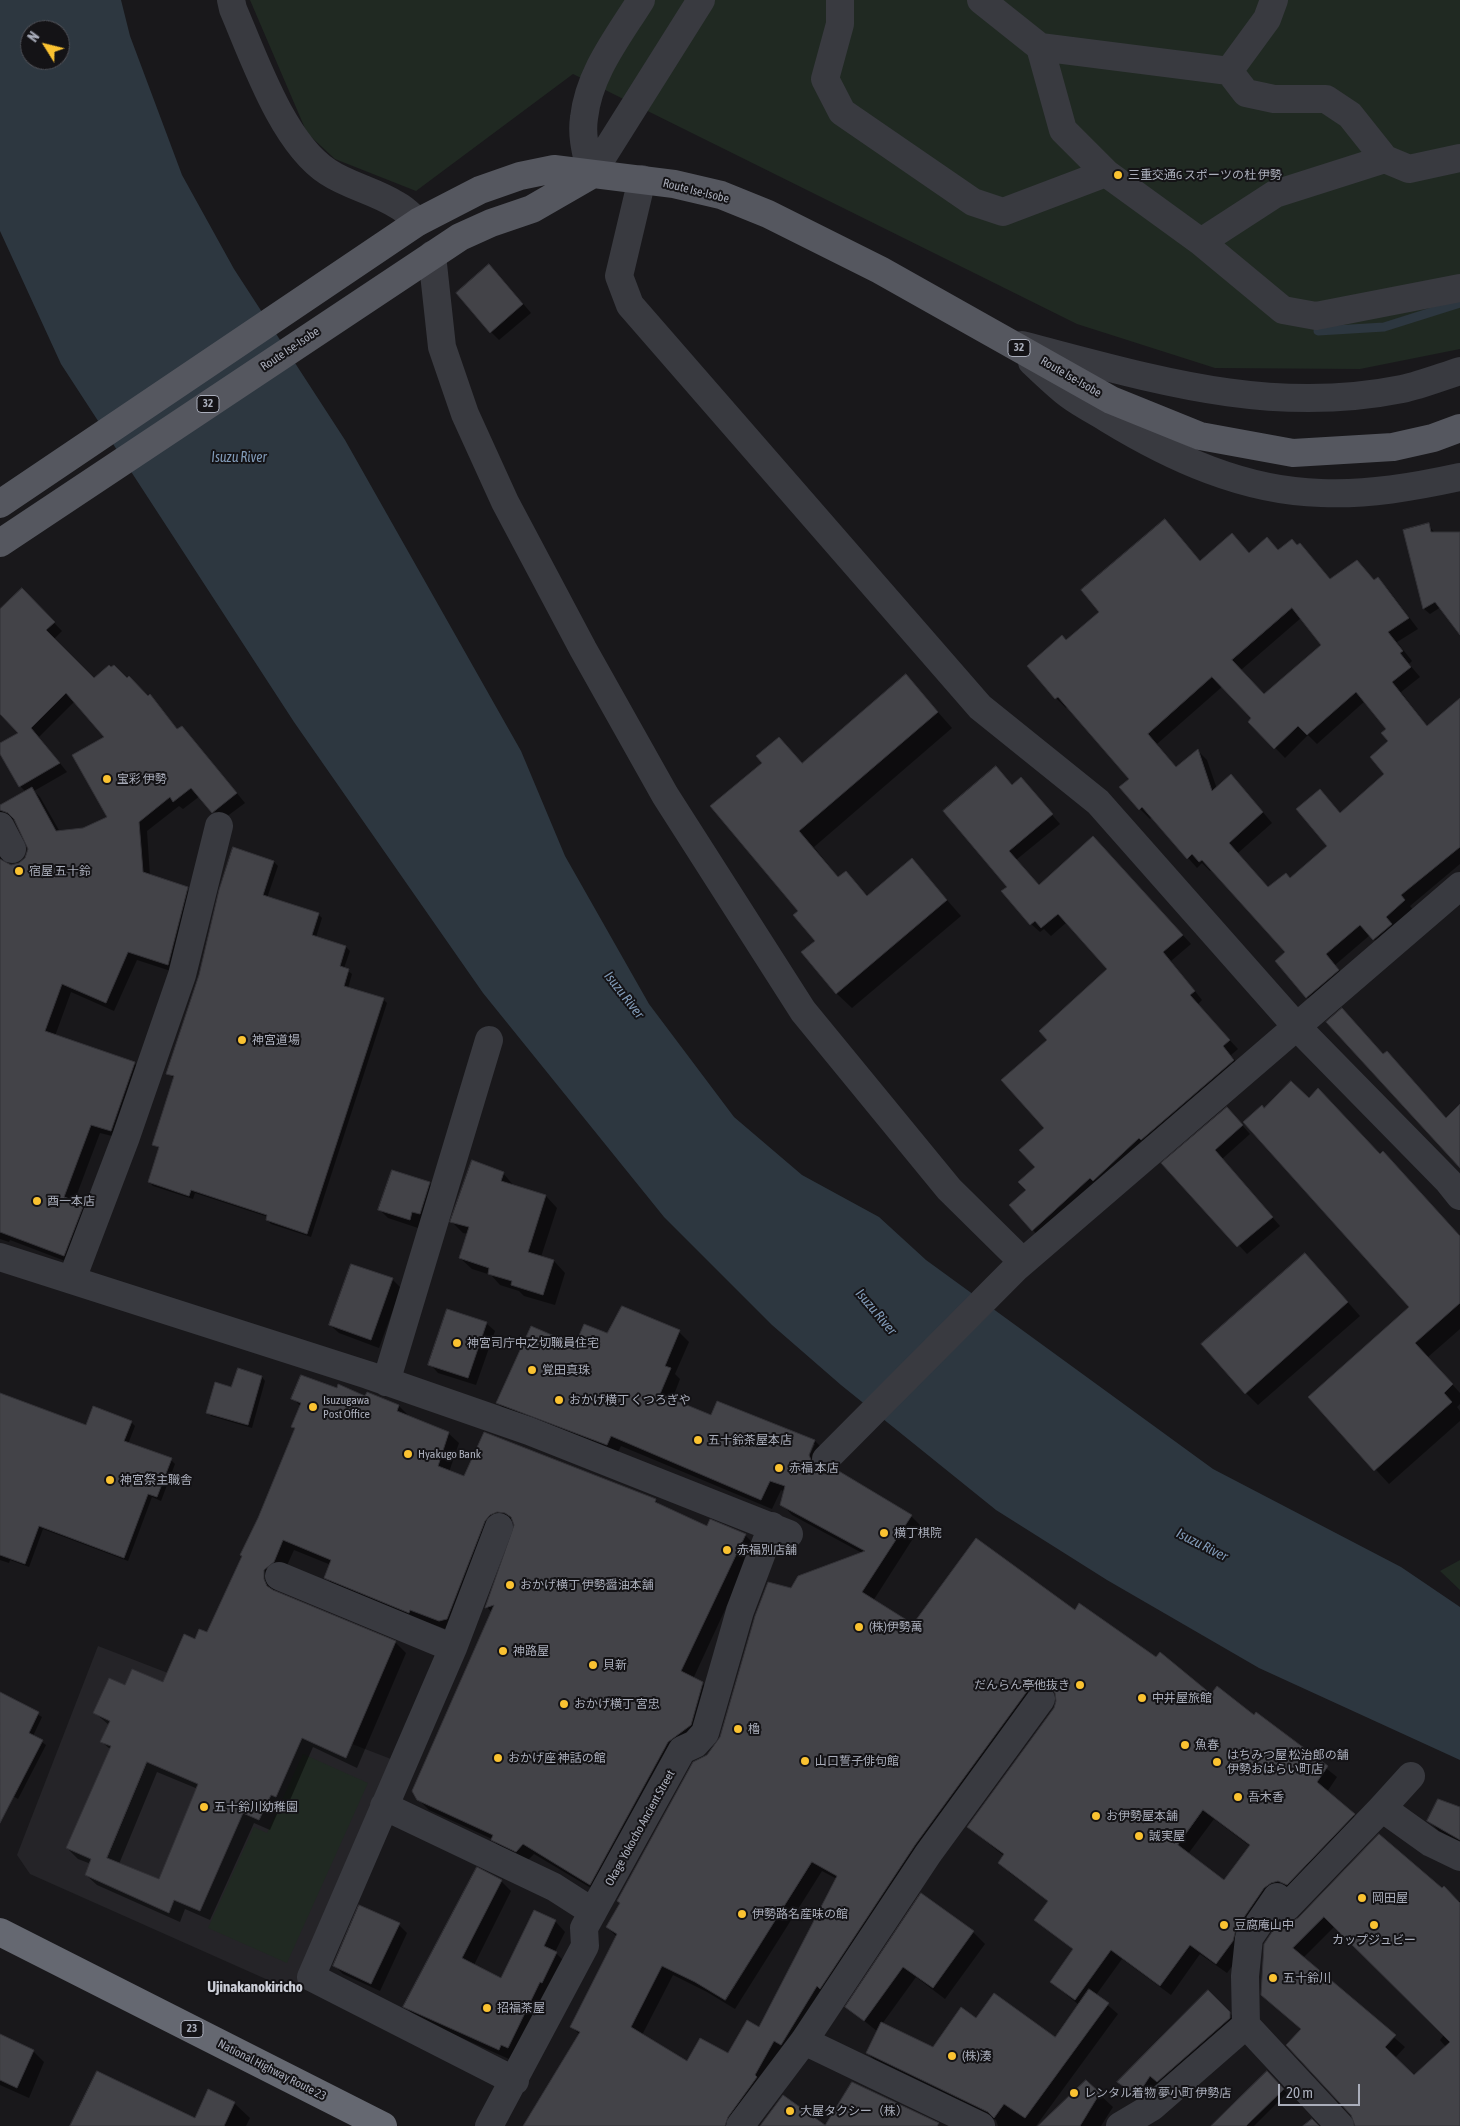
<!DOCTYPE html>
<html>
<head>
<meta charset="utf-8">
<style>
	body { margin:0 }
	#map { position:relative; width:1460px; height:2126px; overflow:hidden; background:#19181b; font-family:"Asap Condensed",sans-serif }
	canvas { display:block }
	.north { position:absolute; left:20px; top:20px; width:50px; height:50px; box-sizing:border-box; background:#141316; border:1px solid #505158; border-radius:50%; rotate:306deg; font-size:14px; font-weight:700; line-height:20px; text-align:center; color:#aaaebb }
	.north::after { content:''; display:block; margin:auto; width:18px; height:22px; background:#fac231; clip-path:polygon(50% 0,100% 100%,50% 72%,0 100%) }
	.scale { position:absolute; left:1278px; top:2084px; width:82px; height:22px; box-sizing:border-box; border:2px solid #aaaebb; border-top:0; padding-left:6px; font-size:15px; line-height:18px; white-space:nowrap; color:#aaaebb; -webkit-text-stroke:4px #141316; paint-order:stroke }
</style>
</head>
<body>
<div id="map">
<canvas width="1460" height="2126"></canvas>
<div class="north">N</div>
<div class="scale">20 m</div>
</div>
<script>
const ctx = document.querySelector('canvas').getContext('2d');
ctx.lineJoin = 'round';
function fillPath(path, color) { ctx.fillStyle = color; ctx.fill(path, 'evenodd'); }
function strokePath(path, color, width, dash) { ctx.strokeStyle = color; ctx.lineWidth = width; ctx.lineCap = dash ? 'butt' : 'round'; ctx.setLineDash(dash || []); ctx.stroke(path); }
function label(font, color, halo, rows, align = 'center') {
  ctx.font = font + ' "Asap Condensed","Noto Sans JP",sans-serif'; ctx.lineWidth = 4; ctx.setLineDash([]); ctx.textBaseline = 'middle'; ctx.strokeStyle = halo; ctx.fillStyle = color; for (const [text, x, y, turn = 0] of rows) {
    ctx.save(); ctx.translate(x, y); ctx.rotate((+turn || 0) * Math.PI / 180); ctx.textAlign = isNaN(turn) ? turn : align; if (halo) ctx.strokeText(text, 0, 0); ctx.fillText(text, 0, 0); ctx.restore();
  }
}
const built = new Path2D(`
	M98,1646L391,1759L295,1992L30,1874L17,1855Z`);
const green = new Path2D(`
	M250,0H1460V349L1360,369L1215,368L1077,324L573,74L416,191L335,159L307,133Z
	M1460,1560V1590L1440,1571Z
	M303,1754L368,1783L287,1963L208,1928L254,1827L267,1833Z`);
const water = new Path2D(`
	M0,0H121L130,36L182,175L234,269L345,440L521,751L565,856L649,1004L734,1117L802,1175L879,1217L926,1260L1213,1469L1401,1567L1460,1607V1760L1259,1668L1107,1580L996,1510L841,1385L772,1325L664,1217L483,993L294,722L61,364L0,231ZM30,30H60V60H30Z`);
const shadow = new Path2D(`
	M498,274L531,313L499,340L491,332Z
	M1428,525L1435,533H1460V633L1441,607L1430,614L1424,609L1404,531Z
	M1300,544L1331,580L1357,561L1375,581L1378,579L1387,588L1418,629L1397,642L1412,661L1409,664L1420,677L1401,692L1428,727L1460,700V864L1410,906L1414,911L1384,949L1370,935L1335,965L1348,980L1316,1007L1307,997L1287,952L1212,869L1210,871L1202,863L1197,868L1152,817L1150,819L1140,809L1121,787L1131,779L1068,706L1066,708L1056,698L1066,641L1201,562L1279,551ZM1301,618L1322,646L1265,695L1241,670ZM1223,686L1253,718L1250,722L1285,758L1308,735L1317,744L1365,701L1388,729L1390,742L1386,774L1341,814L1329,846L1290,879L1269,888L1238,853L1272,823L1241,786L1217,789L1207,760L1198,751L1177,768L1157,744Z
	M22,590L62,631L54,639L94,679L148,697L150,696L178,730L182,727L190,736L245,803L222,820L200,796L183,809L179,806L147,831L150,876L187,889L196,897L177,973L137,960L114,1011L71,992L55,1036L135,1064L143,1072L120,1138L100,1133L74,1202L83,1205L92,1214L73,1264L10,1240L9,1242L0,1239V854L5,864L11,866L20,864L26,858L29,850L16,820L10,819L0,822V807L26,792L20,786L0,751V745L20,733L0,712V610ZM75,701L106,737L109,818L83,829L60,832L40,797L34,791L67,772L39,737Z
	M906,676L952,728L814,847L839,878L846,872L868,896L912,860L961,916L852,1008L836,993L817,941L799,911L763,763L779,738L803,764Z
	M1021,779L1060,824L1016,860L1039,886L1102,847L1191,944L1171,961L1202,1000L1197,1005L1238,1049L1231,1055L1242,1069L1041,1239L1033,1230L1028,1190L1037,1167L1046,1128L1109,969L1067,922L1051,936L1044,929L1040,932L1031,924L1008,887L945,811L1013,786Z
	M234,849L274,862L278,866L267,898L318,914L322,918L316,937L346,947L350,951L344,968L352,974L348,988L383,999L387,1003L311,1237L271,1224L267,1220L268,1217L195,1193L193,1199L153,1186L149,1182L160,1149L154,1144L174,1078L168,1074L200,975Z
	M1309,1100L1381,1155L1383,1152L1460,1236V1329L1428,1357L1460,1393V1404L1457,1407L1460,1411V1421L1389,1484L1310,1398L1411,1307L1264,1109Z
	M1235,1117L1250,1134L1222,1159L1280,1226L1247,1254L1163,1164Z
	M503,1173L514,1186L546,1196L557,1208L541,1257L554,1261L565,1273L555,1305L524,1296L519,1291L500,1285L491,1275L472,1269L460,1258L468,1234L463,1233L452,1222Z
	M429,1183L438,1192L418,1228L388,1218L379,1209Z
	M1317,1267L1360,1316L1258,1405L1246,1393Z
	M392,1279L401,1288L379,1348L339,1333L330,1325Z
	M486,1323L495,1331L476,1385L438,1373L430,1364Z
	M679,1332L689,1342L675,1374L680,1379L672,1400L711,1416L815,1441L825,1451L818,1466L822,1475L911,1516L921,1526L873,1601L913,1626L1075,1611L1211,1696L1254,1716L1257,1713L1337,1777L1327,1792L1364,1825L1243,1952L1227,1973L1200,1954L1171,1995L1122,1959L1096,1995L1118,2014L1036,2126H998L996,2120L878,2063L867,2053L878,2032L847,2007L921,1894L973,1932L985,1944L945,1999L916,1977L882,2024L934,2049L976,2020L1056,2039L1079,2005L1051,1982L1074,1950L1036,1920L1049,1902L1010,1873L999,1862L1004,1856L968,1827L1055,1708L1058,1701L1057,1694L1054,1693L1046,1694L738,2126H524L580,2035L572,2027L617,1937L607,1927L707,1755L721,1738L791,1590L862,1553L792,1515L782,1504L785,1492L781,1490L772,1509L621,1446L617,1454L508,1413L498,1403L576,1347L608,1335ZM812,1444H815L807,1461L805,1460ZM1214,1819L1251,1847L1224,1881L1188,1854ZM822,1871L837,1879L760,2029L728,2055L688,2062L642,2035L673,1975L707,1992L735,2009Z
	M262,1377L265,1381L252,1428L211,1416L207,1412L232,1388Z
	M337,1389L366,1397L368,1394L399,1406L410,1417L448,1433L459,1443L449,1472L465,1478L655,1500L662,1507L708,1528L745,1535L755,1545L693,1679L702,1683L713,1694L601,1894L534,1854L527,1861L503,1850L492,1839L429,1810L418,1799L492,1613L487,1607L515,1533V1522H507L451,1631L421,1620L420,1622L336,1588L326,1578L331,1565L294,1550L284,1572L274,1581L275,1592L396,1643L406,1653L357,1768L313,1747L287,1807L281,1805L270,1830L254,1823L210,1920L185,1909L180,1922L97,1885L86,1875L91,1864L78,1859L67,1848L111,1750L102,1742L109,1725L95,1713L126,1686L164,1684L195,1641L208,1634L296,1429L293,1426L301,1407L293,1398ZM157,1772L198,1789L160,1880L119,1864Z
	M0,1395L87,1427L131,1422L135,1426L128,1444L171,1460L175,1464L161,1501L152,1497L128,1561L43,1529L29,1567L10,1560L9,1563L0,1560Z
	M0,1693L42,1717L33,1736L46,1745L18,1799L6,1792L0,1803Z
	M1439,1800L1460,1807V1843L1439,1831L1429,1821Z
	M501,1881L511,1891L474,1965L502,1979L555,1921L565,1932L555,1952L566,1963L509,2059L415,2017L405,2006Z
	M1460,1901V2126H1356V2122L1302,2030L1262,1995L1291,1923L1299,1919ZM1335,1926L1444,2035L1440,2040L1446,2047L1414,2077L1395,2058L1405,2047L1303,1958Z
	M399,1925L407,1933L380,1991L343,1974L334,1965Z
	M1208,1992L1238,2021L1146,2103L1126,2090L1119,2082Z
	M0,2035L33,2051L44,2062L29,2098L0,2085Z
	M1267,2073L1287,2093L1254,2126H1213Z
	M1086,2082L1113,2107L1101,2126H1040Z
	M234,2103L250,2118L246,2126H72L195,2119Z`);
const stream = new Path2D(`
	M1318,331L1384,327L1460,303`);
const building = new Path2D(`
	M489,264L523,304L490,333L456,293Z
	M1165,519L1200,561L1232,533L1249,553L1267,537L1278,550L1292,539L1297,545L1300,543L1330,579L1357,560L1374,580L1378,577L1409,618L1388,632L1403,651L1400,653L1411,667L1392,682L1427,726L1460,698V847L1401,895L1405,900L1386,917L1392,924L1373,940L1360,925L1326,954L1339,970L1306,998L1275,961L1285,952L1202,860L1199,862L1192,854L1187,859L1142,807L1139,810L1119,787L1129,779L1058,697L1055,699L1027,666L1062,635L1066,640L1099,612L1081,590ZM1292,608L1321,645L1264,694L1232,660ZM1212,677L1251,718L1248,722L1274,749L1298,726L1307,735L1356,692L1386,729L1381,733L1388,741L1370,757L1384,774L1340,813L1320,789L1296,809L1327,846L1290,878L1286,873L1268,887L1229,843L1263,812L1231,774L1212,791L1198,749L1176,767L1148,734Z
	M1429,523L1431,532H1460V635L1435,602L1423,609L1403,530Z
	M22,588L55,622L46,630L94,678L109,665L111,667L114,665L127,678L129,676L148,696L150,694L177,729L182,726L237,793L212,813L191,788L173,802L170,797L139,822L143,872L188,887L168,965L128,952L106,1003L62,984L45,1031L135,1062L111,1131L91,1125L64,1197L84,1204L64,1256L0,1232V859L11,865L19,863L25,858L28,849L14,819L8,813L0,810V805L32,787L56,831L83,828L107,817L72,755L104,737L66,693L31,728L60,763L19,787L0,754V743L18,733L0,714V609Z
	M906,674L938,712L799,831L838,877L846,871L867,896L912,858L947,900L836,994L801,952L815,941L793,915L798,911L710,806L762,763L756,756L779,737L802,763Z
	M996,766L1012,785L1021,777L1053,814L1009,851L1039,885L1093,836L1183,935L1163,952L1195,991L1190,995L1230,1040L1223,1046L1234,1060L1141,1140L1139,1138L1093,1181L1090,1178L1032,1231L1009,1205L1026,1190L1018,1182L1035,1167L1019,1150L1044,1128L1001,1080L1047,1040L1039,1031L1107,969L1058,914L1041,928L1035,921L1030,925L1001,891L1007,887L943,811Z
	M233,847L274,861L263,895L319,913L312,935L346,946L340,966L349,969L344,986L384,998L307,1234L266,1220L267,1215L191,1190L189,1196L148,1182L159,1147L152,1145L174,1076L166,1074L199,975L219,890Z
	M1342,1008L1383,1054L1387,1051L1446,1118L1460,1104V1168L1326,1022Z
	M1291,1081L1309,1098L1318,1088L1380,1154L1383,1151L1460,1236V1303L1415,1343L1453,1384L1444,1393L1452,1402L1374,1471L1308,1397L1409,1307L1243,1122L1262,1105L1264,1108Z
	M1227,1107L1243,1125L1215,1150L1273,1217L1237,1247L1161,1163Z
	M472,1160L504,1172L501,1181L546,1195L528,1252L554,1260L543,1295L511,1285L512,1281L488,1274L489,1268L459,1258L469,1227L450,1222Z
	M392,1170L430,1182L420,1214L412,1212L410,1220L378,1210Z
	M1305,1253L1348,1302L1245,1394L1201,1344Z
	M351,1264L393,1278L371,1340L329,1325Z
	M622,1306L680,1330L665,1366L671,1368L660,1394L711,1415L717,1401L815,1440L809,1455L815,1470L822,1474H830L837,1470L912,1515L862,1592L913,1624L976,1538L1075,1610L1079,1603L1156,1657L1160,1652L1211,1694L1217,1686L1254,1715L1256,1712L1328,1766L1317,1782L1355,1814L1287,1885L1278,1881L1271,1883L1264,1888L1236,1929L1233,1941L1216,1964L1190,1945L1160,1986L1111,1950L1075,2000L1050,1982L1073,1949L1034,1920L1048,1901L998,1863L1004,1854L967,1827L1054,1708L1056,1701L1055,1693L1051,1687L1043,1684L1035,1685L1028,1690L915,1845L820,1989L817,1986L781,2045L774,2041L755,2075L757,2077L728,2117L725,2126H523L580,2032L570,2027L617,1934L606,1927L620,1903L617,1901L693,1762L707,1755L720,1737L755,1616L768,1582L791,1588L798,1576L865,1551L780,1505L785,1486L770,1481L761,1500L611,1436L607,1445L496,1403L531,1326L575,1345L584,1324L607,1333ZM1203,1810L1250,1845L1224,1880L1178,1845ZM812,1862L837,1876L759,2027L747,2020L728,2053L700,2038L687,2061L631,2027L662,1966L695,1982L725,2000Z
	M447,1309L487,1322L468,1378L428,1365Z
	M238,1368L262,1376L248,1425L206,1413L215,1382L231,1387Z
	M301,1375L337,1388L338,1384L365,1396L367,1392L399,1405L397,1411L449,1432L438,1466L464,1476L484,1432L656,1499L655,1502L707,1526L710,1519L746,1534L681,1671L703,1682L691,1725L668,1742L590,1885L523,1844L516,1852L491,1840L493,1835L417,1800L412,1791L494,1605L485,1608L514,1525L511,1517L505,1513L497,1512L490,1515L485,1521L447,1619L439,1621L410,1610L409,1613L324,1578L331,1560L283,1540L274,1562L264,1570V1579L267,1586L273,1590L396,1641L346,1758L302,1738L276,1797L271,1795L259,1820L243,1813L200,1911L174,1900L169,1913L85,1875L91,1859L66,1848L111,1746L100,1742L110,1721L93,1713L109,1678L125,1685L132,1669L163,1682L184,1634L195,1639L199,1629L207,1632L242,1556L240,1555L258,1518L295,1428L291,1427L301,1403L291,1399ZM147,1762L198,1784L159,1879L107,1858Z
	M0,1393L86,1425L93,1406L132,1421L124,1441L172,1458L157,1497L148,1494L124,1558L39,1526L25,1564L0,1555Z
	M0,1692L39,1712L29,1733L43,1740L0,1823Z
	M1438,1799L1460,1807V1840L1427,1821Z
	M1379,1834L1442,1888L1444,1886L1460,1903V2126H1355L1351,2115L1286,2045L1301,2029L1261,1995L1264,1944L1280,1920L1291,1922L1298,1918ZM1324,1917L1450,2042L1414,2075L1385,2047L1396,2035L1293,1948Z
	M477,1867L502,1880L462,1958L501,1978L534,1910L556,1920L544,1946L557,1952L542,1983L540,1982L508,2048L501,2045L499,2050L403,2007Z
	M921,1893L974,1931L933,1988L903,1967L864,2021L845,2007Z
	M359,1905L400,1923L371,1984L333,1966Z
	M1089,1989L1109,2003L1025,2118L1004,2104L994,2118L988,2112L866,2053L881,2022L933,2047L961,2007L976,2018L994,1993L1055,2037Z
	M1208,1990L1230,2012V2018L1157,2082L1150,2076L1137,2096L1117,2082Z
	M0,2034L34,2050L17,2088L0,2080Z
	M97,2071L195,2118L208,2089L235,2102L224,2126H70Z
	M1267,2071L1284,2089L1246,2126H1211Z
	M1086,2080L1100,2093L1080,2126H1038Z
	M852,2082L939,2123L937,2126H760L783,2095L825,2125Z
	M1312,2119L1319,2126H1303Z`);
const minor = new Path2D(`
	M231,0L233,9C254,58 283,143 328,172C349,186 375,191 397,205C405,209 411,216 418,222
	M840,0V24L825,79L842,112L973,202L1003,212L1106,173L1201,242L1283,310L1316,316L1460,288
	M981,0L1040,47L1229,71L1267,19L1274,0
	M1040,47L1063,130L1106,173
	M1229,71L1246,93L1274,99H1326L1350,115L1385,159L1409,169L1460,158
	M591,175L701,0
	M591,175C587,156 581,137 584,118C589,73 618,37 641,0
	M642,179L619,276L630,305L980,707L1098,802L1297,1027L1448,1181L1460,1196
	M1201,242L1275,194L1385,159
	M432,255L442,347L465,414L505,502L583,649L665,795L803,1011L949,1189L1023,1262
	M1022,345C1150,378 1268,416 1402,389C1421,385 1441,377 1460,371
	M1032,362C1044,373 1056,385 1069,395C1081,404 1095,411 1108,419C1172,458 1244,491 1321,493C1368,495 1414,487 1460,477
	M0,826L12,849
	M0,1257L368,1375L529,1431L789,1534
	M72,1279L126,1137L182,975L219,826
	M386,1382L489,1040
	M826,1459L1016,1268L1460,886
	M499,1527L453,1648L311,1977L515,2081
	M279,1576L453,1648
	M384,1806L554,1887L593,1912
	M1382,1808L1411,1776
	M1277,1897L1249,1938L1245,1976L1246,2025L1340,2126
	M1287,1907L1382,1808L1431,1843L1460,1857
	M804,2041L981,2126
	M489,2126L585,1946L584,1928L682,1750L695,1744L705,1733L740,1611L772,1526
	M740,2126L804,2041L928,1854L1041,1699
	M1120,2126L1152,2107L1246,2025`);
const major = new Path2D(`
	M0,504L418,222L480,190L520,176L554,169L674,184L721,195L768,214L880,270L1111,400L1200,436L1293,453L1393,447L1433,438L1460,428
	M0,543L460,237L491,223L532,209L591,175`);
const highway = new Path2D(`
	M0,1932L383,2126`);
const markers = [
	[1118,175,5,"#fac231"],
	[107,779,5,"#fac231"],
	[19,871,5,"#fac231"],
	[242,1040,5,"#fac231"],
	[37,1201,5,"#fac231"],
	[457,1343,5,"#fac231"],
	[532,1370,5,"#fac231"],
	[559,1400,5,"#fac231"],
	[313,1407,5,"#fac231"],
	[698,1440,5,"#fac231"],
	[408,1454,5,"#fac231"],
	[779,1468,5,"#fac231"],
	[110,1480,5,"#fac231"],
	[884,1533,5,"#fac231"],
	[727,1550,5,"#fac231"],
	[510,1585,5,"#fac231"],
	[859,1627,5,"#fac231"],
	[503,1651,5,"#fac231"],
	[593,1665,5,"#fac231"],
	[1080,1685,5,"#fac231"],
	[1142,1698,5,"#fac231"],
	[564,1704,5,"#fac231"],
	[738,1729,5,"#fac231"],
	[1185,1745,5,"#fac231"],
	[498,1758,5,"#fac231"],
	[805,1761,5,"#fac231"],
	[1217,1762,5,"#fac231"],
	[1238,1797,5,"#fac231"],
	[204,1807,5,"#fac231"],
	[1096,1816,5,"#fac231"],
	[1139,1836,5,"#fac231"],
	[1362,1898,5,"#fac231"],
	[742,1914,5,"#fac231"],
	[1224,1925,5,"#fac231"],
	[1374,1925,5,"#fac231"],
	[1273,1978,5,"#fac231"],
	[487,2008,5,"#fac231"],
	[952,2056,5,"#fac231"],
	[1074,2093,5,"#fac231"],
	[790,2111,5,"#fac231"]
];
const shields = [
	[1019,348,22],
	[208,404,22],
	[192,2029,22]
];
const shieldNames = [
	["32",1019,348],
	["32",208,404],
	["23",192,2029]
];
const poiNames = [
	["三重交通G スポーツの杜 伊勢",1128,175],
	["宝彩 伊勢",117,779],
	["宿屋 五十鈴",29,871],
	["神宮道場",252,1040],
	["酉一本店",47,1201],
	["神宮司庁中之切職員住宅",467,1343],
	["覚田真珠",542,1370],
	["Isuzugawa",323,1400],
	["Post Office",323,1414],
	["おかげ横丁 くつろぎや",569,1400],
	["五十鈴茶屋本店",708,1440],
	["Hyakugo Bank",418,1454],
	["赤福 本店",789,1468],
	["神宮祭主職舎",120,1480],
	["横丁棋院",894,1533],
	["赤福別店舗",737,1550],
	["おかげ横丁 伊勢醤油本舗",520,1585],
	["(株)伊勢萬",869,1627],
	["神路屋",513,1651],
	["貝新",603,1665],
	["だんらん亭他抜き",1070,1685,"right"],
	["中井屋旅館",1152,1698],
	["おかげ横丁 宮忠",574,1704],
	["櫓",748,1729],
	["魚春",1195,1745],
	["はちみつ屋 松治郎の舗",1227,1755],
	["伊勢おはらい町店",1227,1769],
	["おかげ座 神話の館",508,1758],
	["山口誓子俳句館",815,1761],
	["吾木香",1248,1797],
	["五十鈴川幼稚園",214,1807],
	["お伊勢屋本舗",1106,1816],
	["誠実屋",1149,1836],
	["岡田屋",1372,1898],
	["伊勢路名産味の館",752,1914],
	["豆腐庵山中",1234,1925],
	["カップジュビー",1374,1940,"center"],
	["五十鈴川",1283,1978],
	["招福茶屋",497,2008],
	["(株)湊",962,2056],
	["レンタル着物 夢小町 伊勢店",1084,2093],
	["大屋タクシー（株）",800,2111]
];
const streetNames = [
	["Route Ise-Isobe",696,191,14],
	["Route Ise-Isobe",290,349,-34],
	["Route Ise-Isobe",1071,377,30],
	["Okage Yokocho Ancient Street",640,1828,-61],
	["National Highway Route 23",272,2070,27]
];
const waterNames = [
	["Isuzu River",239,458],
	["Isuzu River",624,995,52],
	["Isuzu River",876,1312,50],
	["Isuzu River",1202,1545,27]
];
const quarterNames = [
	["Ujinakanokiricho",255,1987]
];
fillPath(built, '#252428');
fillPath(green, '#202922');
fillPath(water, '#2d3740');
fillPath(shadow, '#0007');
strokePath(stream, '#2d3740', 9);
fillPath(building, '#434348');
strokePath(building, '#333237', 1);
strokePath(minor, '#393a40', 28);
strokePath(major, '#55575f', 28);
strokePath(highway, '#656871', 28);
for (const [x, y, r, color] of markers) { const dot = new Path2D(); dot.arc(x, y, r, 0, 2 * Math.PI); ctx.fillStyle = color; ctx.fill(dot); strokePath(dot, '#141316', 2); }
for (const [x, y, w] of shields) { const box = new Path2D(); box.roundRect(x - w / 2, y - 8.5, w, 17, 4); ctx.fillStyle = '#141316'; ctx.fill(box); strokePath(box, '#aaaebb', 1); }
label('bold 11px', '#aaaebb', null, shieldNames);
label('12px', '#aaaebb', '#141316', poiNames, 'left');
label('12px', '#aaaebb', '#141316', streetNames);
label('italic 14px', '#809ab7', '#141316', waterNames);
label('bold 15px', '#cbced7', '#141316', quarterNames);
</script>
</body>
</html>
